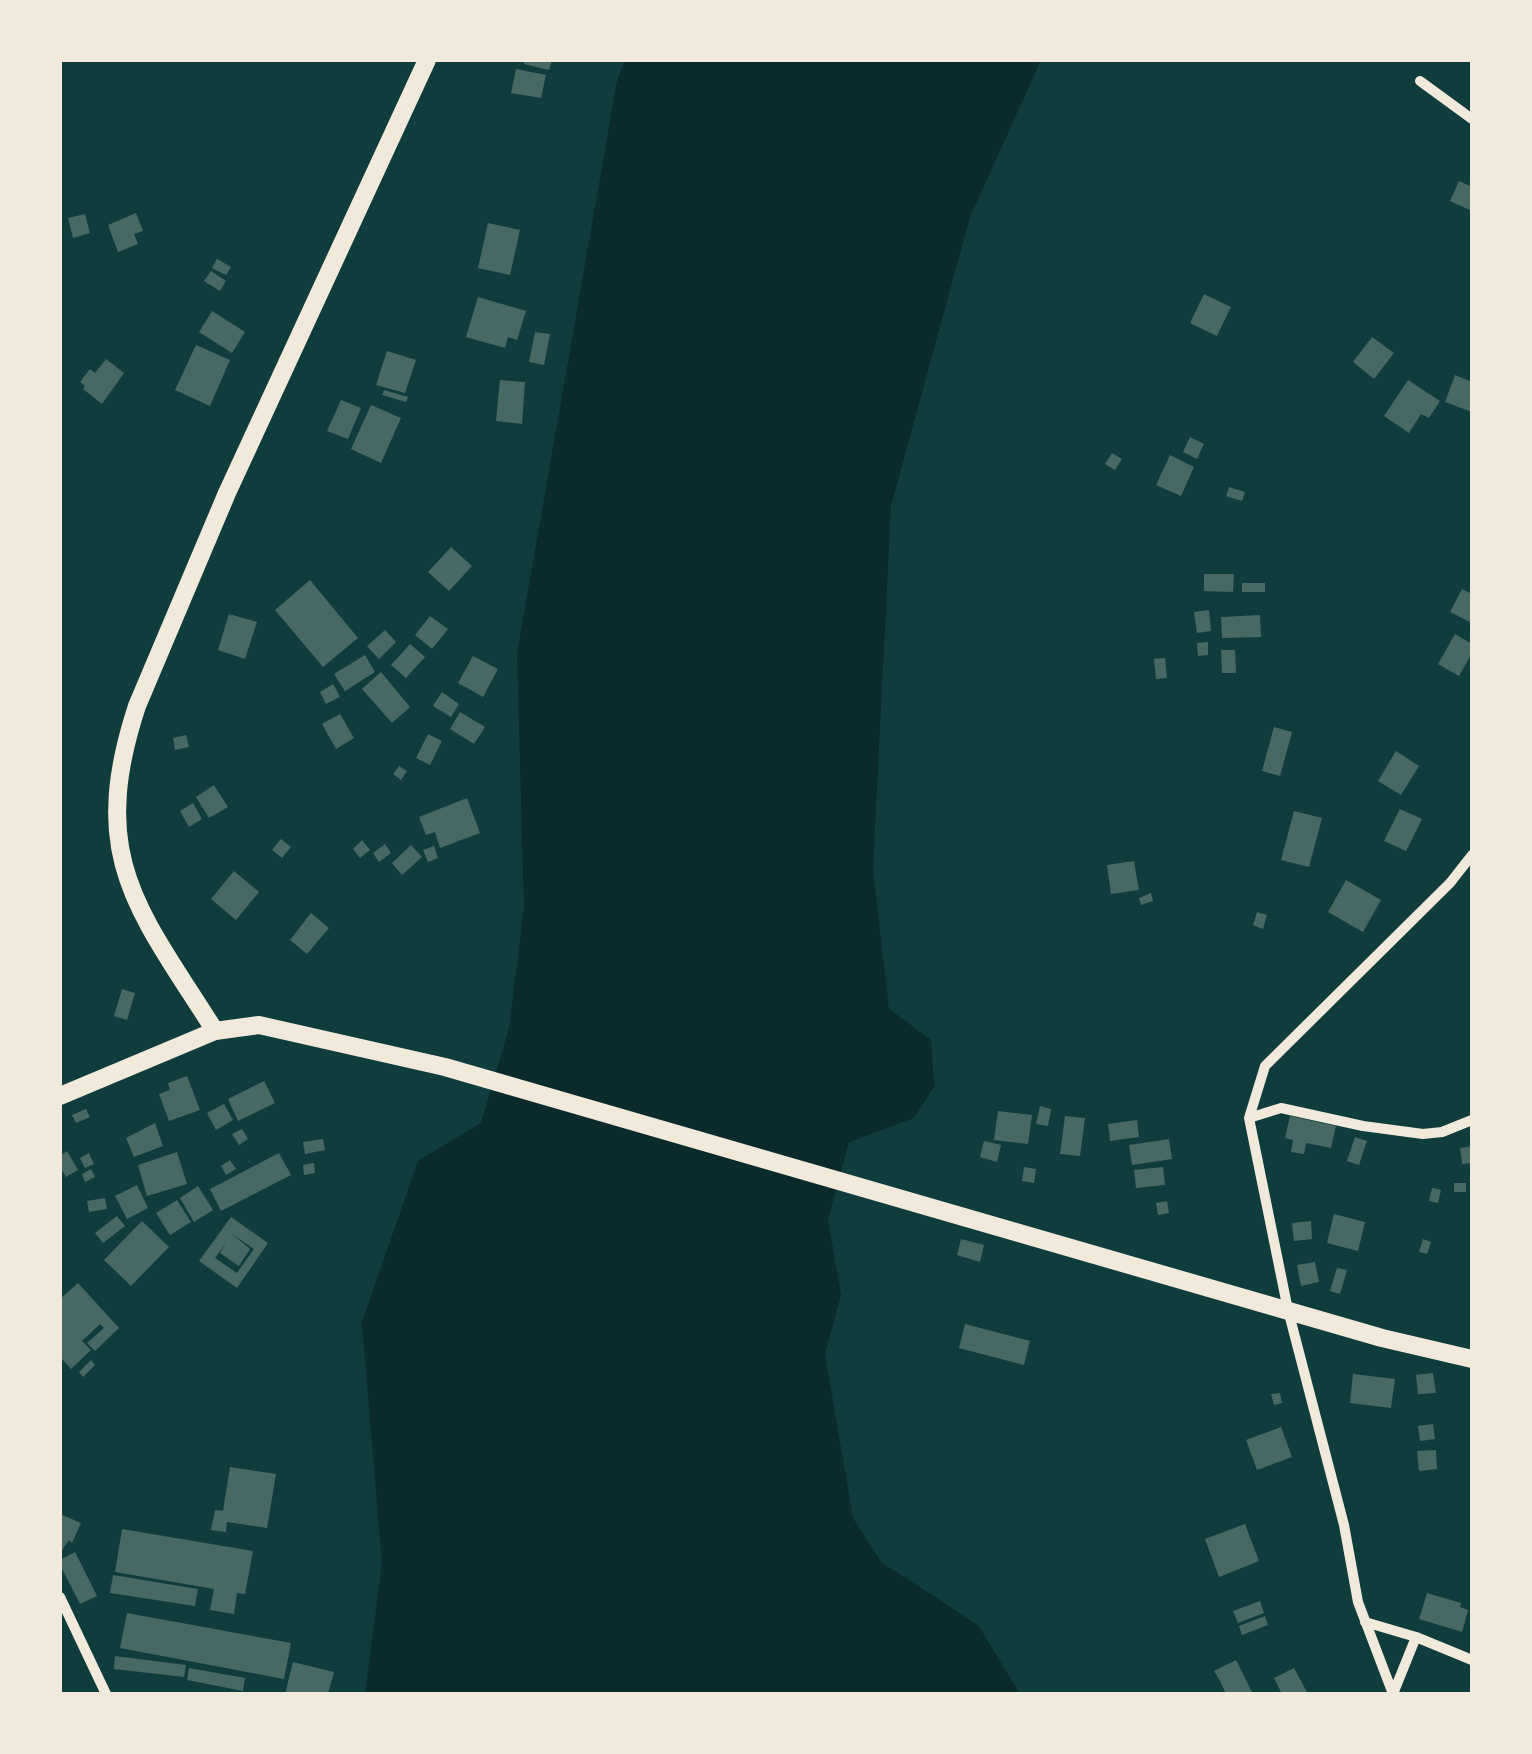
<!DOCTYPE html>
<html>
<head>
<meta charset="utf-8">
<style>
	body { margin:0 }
	#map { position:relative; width:1532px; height:1754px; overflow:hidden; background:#0f3d3e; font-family:Arial,sans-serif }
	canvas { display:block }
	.frame { position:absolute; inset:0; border:62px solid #f1e9da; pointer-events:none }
</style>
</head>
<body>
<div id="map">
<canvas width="1532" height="1754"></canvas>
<div class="frame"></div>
</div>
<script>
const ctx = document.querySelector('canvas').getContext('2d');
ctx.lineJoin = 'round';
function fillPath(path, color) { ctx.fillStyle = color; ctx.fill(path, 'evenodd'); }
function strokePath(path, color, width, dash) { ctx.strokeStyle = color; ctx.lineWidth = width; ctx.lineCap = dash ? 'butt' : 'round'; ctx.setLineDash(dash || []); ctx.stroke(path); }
const water = new Path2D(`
	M625,60H1041L970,217L891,506L873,869L889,1009L931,1040L934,1087L914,1118L849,1142L828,1219L841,1295L825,1354L853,1518L881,1562L978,1625L1020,1694H365L382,1563L362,1322L418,1161L481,1123L509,1028L524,908L517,654L617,81Z`);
const building = new Path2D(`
	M525,60H552L549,70L524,64Z
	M516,69L546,75L541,98L511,93Z
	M1459,181L1472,187V211L1450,201Z
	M136,213L143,231L134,234L138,244L118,252L108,225Z
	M85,214L90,233L73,238L68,218Z
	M488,223L520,230L510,275L478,268Z
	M217,259L231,267L226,275L212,268Z
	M211,271L226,281L220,291L204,281Z
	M1204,294L1231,307L1217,336L1190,323Z
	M478,297L526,311L517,340L508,337L505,348L466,337Z
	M212,311L245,332L232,353L199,332Z
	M535,332L550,334L544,365L529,362Z
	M1372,337L1394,353L1374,379L1353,362Z
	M196,345L230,360L210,406L175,390Z
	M387,351L416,360L405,393L376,385Z
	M106,359L124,373L102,404L83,389L85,386L80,382L90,369L95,373Z
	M1455,375L1472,382V412L1445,402Z
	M500,380L525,382L522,424L496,421Z
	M1408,380L1440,401L1429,418L1421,414L1409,433L1384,416Z
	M384,390L408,397L406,402L382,395Z
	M341,400L361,408L348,439L327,431Z
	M371,405L401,418L381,463L351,449Z
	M1190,437L1204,444L1197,459L1183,452Z
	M1112,453L1122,459L1115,470L1105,464Z
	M1170,455L1194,467L1181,496L1156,485Z
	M1229,487L1245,492L1242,501L1226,496Z
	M451,547L472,566L449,591L428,572Z
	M1204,574H1234L1233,592L1204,591Z
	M310,580L358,638L323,667L275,610Z
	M1242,583H1265V592H1242Z
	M1462,589L1472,594V623L1450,612Z
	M1209,610L1211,631L1197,633L1194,612Z
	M229,614L257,622L245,659L218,650Z
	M1260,615L1261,637L1222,638L1221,617Z
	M430,616L448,629L432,649L415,635Z
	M385,630L396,642L379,659L367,646Z
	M1455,634L1472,644V653L1459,676L1438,664Z
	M1208,642V655L1198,656L1197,643Z
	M410,644L425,657L406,678L391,665Z
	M1221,650H1235L1236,673H1222Z
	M365,655L375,672L345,691L334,674Z
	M473,656L498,669L483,697L458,683Z
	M1165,658L1167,678L1156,679L1154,659Z
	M381,672L410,707L392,723L362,689Z
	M333,684L340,697L326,704L320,692Z
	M442,692L459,704L451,717L433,706Z
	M460,712L485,727L474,744L450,729Z
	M340,714L354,738L336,749L322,724Z
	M1274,727L1292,732L1280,776L1262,771Z
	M428,734L442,741L430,765L416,758Z
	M186,735L189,747L175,750L173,738Z
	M1396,751L1419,766L1401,795L1378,781Z
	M399,766L407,771L401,780L393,774Z
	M214,785L228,807L209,818L196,797Z
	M467,798L480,833L440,848L435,832L426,835L419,817Z
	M193,803L202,819L189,827L180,811Z
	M1400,809L1422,819L1406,851L1384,841Z
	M1294,811L1322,818L1309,867L1281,860Z
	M281,839L291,847L282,858L272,850Z
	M362,840L370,850L360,858L353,849Z
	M385,844L391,853L379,862L373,853Z
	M411,845L422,857L402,875L392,863Z
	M434,846L438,858L428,862L423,850Z
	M1134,861L1139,890L1111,894L1107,865Z
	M234,871L259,892L236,920L211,899Z
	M1346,880L1381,900L1363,932L1328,912Z
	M1151,893L1153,901L1141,905L1139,898Z
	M1257,912L1267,915L1263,929L1253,925Z
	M311,913L329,928L307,954L290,940Z
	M122,989L135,993L127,1020L114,1016Z
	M187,1076L200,1110L169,1121L159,1094L170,1090L168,1083Z
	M264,1081L275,1103L238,1121L228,1099Z
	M224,1104L233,1120L216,1130L207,1113Z
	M1040,1106L1051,1109L1048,1126L1036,1124Z
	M86,1109L90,1117L76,1123L72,1115Z
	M998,1111L1032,1115L1028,1144L994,1140Z
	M1065,1116L1085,1118L1080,1156L1060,1154Z
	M1290,1116L1336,1126L1331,1148L1306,1143L1304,1154L1291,1152L1293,1140L1285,1138Z
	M1137,1120L1139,1137L1110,1141L1108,1124Z
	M155,1123L163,1146L134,1157L126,1138Z
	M242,1129L248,1139L239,1145L232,1134Z
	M1355,1137L1367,1141L1359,1165L1347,1161Z
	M323,1139L325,1150L305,1154L303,1142Z
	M1169,1139L1172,1159L1132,1165L1129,1145Z
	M984,1141L1001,1145L997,1162L980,1157Z
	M1472,1146V1163L1462,1164L1460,1148Z
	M67,1151L78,1170L66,1177L60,1167V1156Z
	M177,1152L187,1184L147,1196L138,1165Z
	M89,1153L94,1164L85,1168L80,1158Z
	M279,1153L291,1175L221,1211L210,1189Z
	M230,1160L236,1169L226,1175L221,1166Z
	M314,1163L315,1173L304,1175L303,1165Z
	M1024,1167L1036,1169L1034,1183L1022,1181Z
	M1163,1167L1165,1185L1136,1188L1134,1170Z
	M91,1169L95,1177L85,1182L82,1174Z
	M1454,1183H1466V1192H1454Z
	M137,1185L148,1208L127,1219L115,1196Z
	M198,1186L213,1210L194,1222L180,1198Z
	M1432,1188L1441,1190L1438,1203L1429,1201Z
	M105,1198L107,1209L89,1212L87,1201Z
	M177,1200L191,1222L170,1235L156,1213Z
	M1167,1201L1169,1213L1158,1215L1156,1203Z
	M1334,1214L1365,1222L1358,1251L1327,1243Z
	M117,1216L125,1226L103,1243L95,1233Z
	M231,1217L268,1243L237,1288L199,1261ZM232,1234L254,1249L237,1273L215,1258L227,1242L220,1253L239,1266L250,1249Z
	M142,1221L169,1247L131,1286L104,1260Z
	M1311,1221L1312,1239L1294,1241L1292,1223Z
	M961,1239L984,1245L980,1262L957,1255Z
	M1423,1239L1431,1242L1427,1254L1419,1252Z
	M1315,1262L1319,1282L1301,1286L1297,1265Z
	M1337,1268L1347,1270L1340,1294L1330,1291Z
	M78,1283L119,1328L95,1351L87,1343L104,1328L100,1324L82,1341L91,1350L71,1369L62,1359L60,1361V1299Z
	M965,1324L1030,1341L1024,1365L959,1348Z
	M91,1360L95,1365L83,1377L79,1372Z
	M1433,1373L1436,1393L1418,1394L1416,1375Z
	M1353,1374L1395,1379L1391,1408L1350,1403Z
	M1280,1393L1282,1403L1274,1405L1271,1394Z
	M1433,1424L1435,1439L1420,1441L1418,1426Z
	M1281,1427L1292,1457L1257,1470L1246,1440Z
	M1436,1450L1437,1469L1419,1471L1417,1451Z
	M230,1467L276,1474L267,1528L227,1522L226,1532L211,1530L215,1510L223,1511Z
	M60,1514L81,1523L72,1543L69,1540L60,1553Z
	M1245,1524L1259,1561L1219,1577L1205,1539Z
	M122,1529L253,1551L245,1594L237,1593L234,1614L210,1610L214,1589L115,1572Z
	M75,1552L97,1596L80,1604L60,1565V1560Z
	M113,1575L198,1589L195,1606L110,1593Z
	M1427,1593L1461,1603L1460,1607L1468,1610L1462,1632L1419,1619Z
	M1260,1601L1264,1613L1238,1623L1233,1611Z
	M127,1613L291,1643L284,1679L120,1648Z
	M1265,1616L1268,1625L1242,1635L1239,1626Z
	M115,1656L186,1665L184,1677L114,1669Z
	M1236,1660L1253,1694H1226L1220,1681L1214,1671Z
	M293,1662L334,1672L328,1694H285Z
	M189,1668L245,1678L243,1691L187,1680Z
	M1294,1668L1308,1694H1282L1274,1678Z`);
const minor = new Path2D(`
	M1420,81L1472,119
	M1249,1118L1281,1108L1363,1126L1423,1134L1442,1132L1472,1120
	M60,1597L106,1694
	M1365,1622L1416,1637L1472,1660
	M1393,1694L1358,1602L1344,1525L1288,1310L1249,1118L1265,1066L1450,883L1472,855
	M1393,1694L1416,1637`);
const primary = new Path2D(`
	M60,1096L215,1031`);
const trunk = new Path2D(`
	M427,60L227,493L137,706C87,858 138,909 215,1031L259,1025L445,1067L1382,1338L1472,1359`);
fillPath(water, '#0a2a2b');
fillPath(building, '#486865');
strokePath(minor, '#f1e9da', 10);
strokePath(primary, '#f1e9da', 18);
strokePath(trunk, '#f1e9da', 18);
</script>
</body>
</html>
